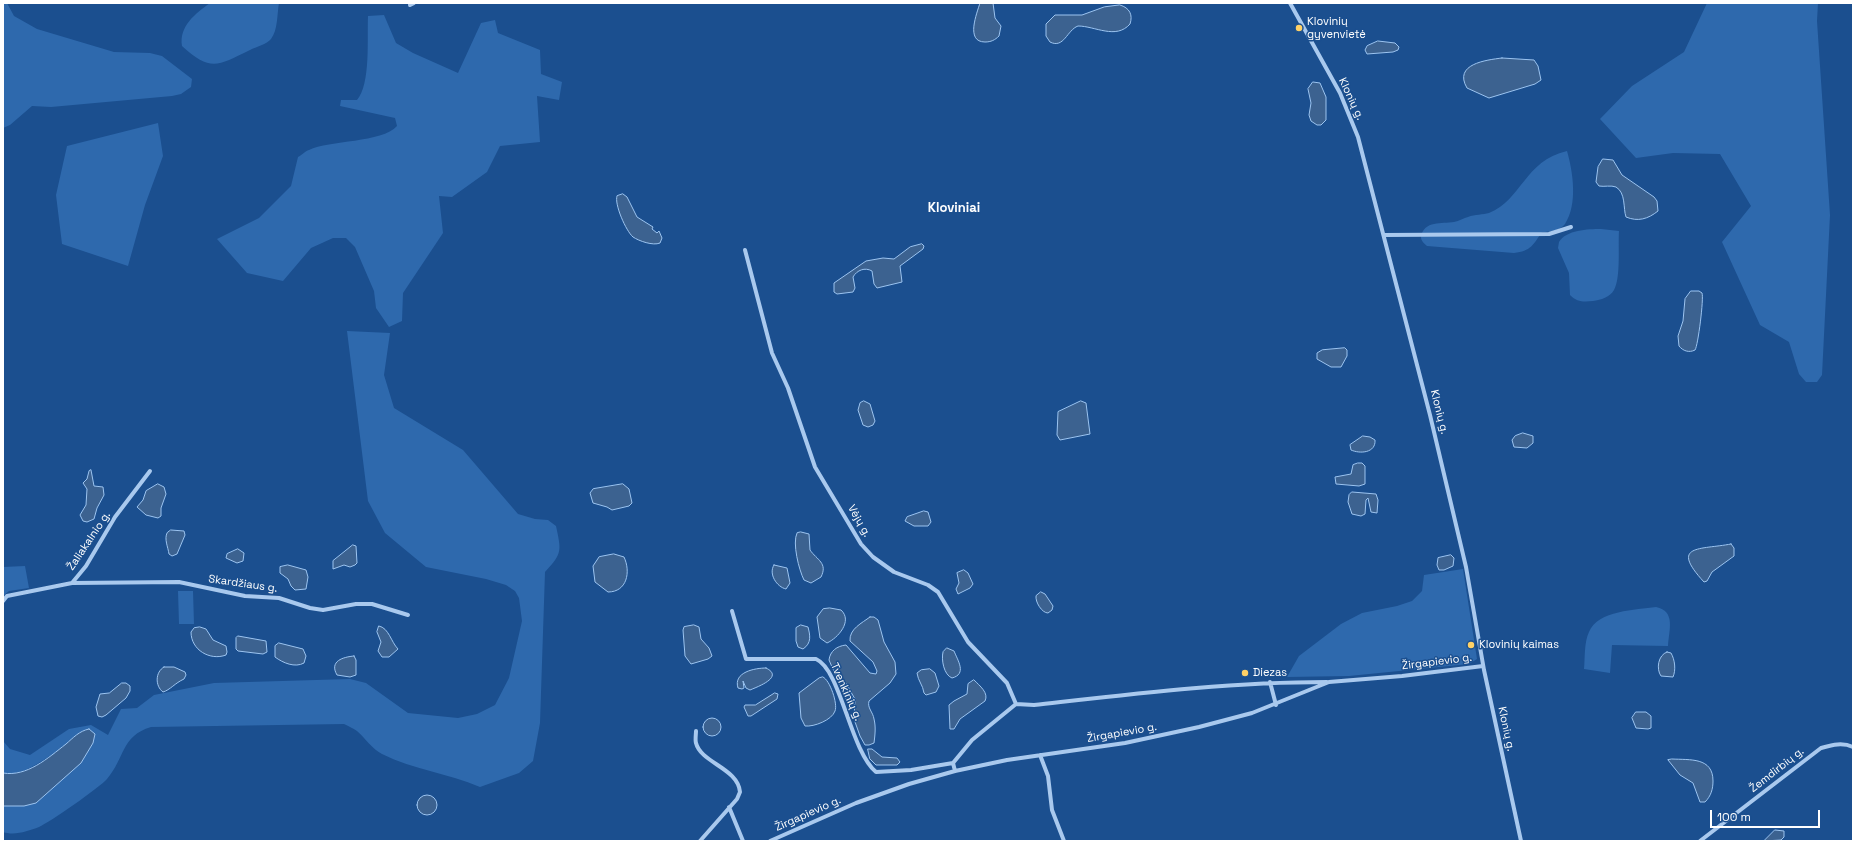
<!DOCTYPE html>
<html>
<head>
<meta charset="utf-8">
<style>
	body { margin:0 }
	#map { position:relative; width:1856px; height:844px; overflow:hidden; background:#1b4f8f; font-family:"Space Grotesk",sans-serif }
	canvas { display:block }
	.frame { position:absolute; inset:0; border:4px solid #fff; pointer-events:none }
	.scale { position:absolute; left:1710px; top:810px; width:110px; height:18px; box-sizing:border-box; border:2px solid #fff; border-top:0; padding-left:5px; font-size:12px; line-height:14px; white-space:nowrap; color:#fff; -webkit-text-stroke:3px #1b4f8f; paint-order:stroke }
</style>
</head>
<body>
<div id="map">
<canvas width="1856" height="844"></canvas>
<div class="frame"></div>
<div class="scale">100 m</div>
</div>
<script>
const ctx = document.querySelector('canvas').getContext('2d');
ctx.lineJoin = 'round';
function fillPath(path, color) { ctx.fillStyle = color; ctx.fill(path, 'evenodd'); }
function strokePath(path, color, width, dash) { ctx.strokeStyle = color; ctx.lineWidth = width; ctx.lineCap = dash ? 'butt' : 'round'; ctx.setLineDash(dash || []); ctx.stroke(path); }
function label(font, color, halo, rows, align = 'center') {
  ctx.font = font + ' "Space Grotesk",sans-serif'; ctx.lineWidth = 3; ctx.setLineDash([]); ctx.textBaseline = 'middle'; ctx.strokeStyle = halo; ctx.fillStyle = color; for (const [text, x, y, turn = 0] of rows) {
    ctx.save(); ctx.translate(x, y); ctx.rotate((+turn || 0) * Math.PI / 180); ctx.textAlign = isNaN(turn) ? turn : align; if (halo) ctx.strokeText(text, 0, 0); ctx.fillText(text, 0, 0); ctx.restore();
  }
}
const green = new Path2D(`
	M3,3H7L14,16L37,29L114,52L150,53L162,56L192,79L191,87L181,94L172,96L51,107L32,106L10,125L3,128Z
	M210,3H279C277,14 278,30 271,39C267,44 256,47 250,50C217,66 211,72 182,46C179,26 195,14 210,3Z
	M1707,3H1818L1817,21L1830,215L1822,375L1817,382H1806L1799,374L1789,342L1760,325L1722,242L1751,206L1720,154L1673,153L1636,158L1600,119L1632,86L1684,52Z
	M384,15L396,43L413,53L458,73L481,23L495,20L498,33L540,50L541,74L562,82L559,100L537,96L540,142L500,146L487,172L452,197L439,196L443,233L403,293L402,321L389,327L376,308L374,291L355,247L346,238H333L311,248L283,281L247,273L217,239L259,218L291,186L298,157C302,155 305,151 309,150C329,140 382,143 397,126L395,118L340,106L341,100H357C371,84 367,38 368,16Z
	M158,123L163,156L145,205L128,266L62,244L56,195L67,146Z
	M1567,151C1573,172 1578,204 1565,224C1561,230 1550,232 1542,232C1533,245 1531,251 1514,253L1427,246C1424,243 1421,241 1421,237C1424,220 1442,224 1454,222C1459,221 1464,218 1468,217C1475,214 1483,215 1489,213C1522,200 1524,161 1567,151Z
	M1601,229L1619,231C1618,245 1621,278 1614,290C1610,297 1601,300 1593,301C1583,302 1577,302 1570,295L1569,273L1558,248L1559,242C1566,230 1588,229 1601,229Z
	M347,331L390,333L384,375L394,408L463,450L518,514L535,519L548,520L556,526C561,550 563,553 545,572L540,723L533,761L519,773L480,787C448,773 414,770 382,754C372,749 365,738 357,731C353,728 348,726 344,724L151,727C121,736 125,758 107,779C99,788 50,822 39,827C28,831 15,836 3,832V806H24L53,754C37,764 22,776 3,773V741L10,749L30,755L69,729L91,725L108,735L121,709L137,708L154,695L214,683L350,679L366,683L408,713L458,718L477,714L495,705L509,678L522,621L519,598L515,591L506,585L486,579L426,567L385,533L368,501Z
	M25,566L29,588L9,591L3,596V567Z
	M1463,569L1477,659L1469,664L1349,676L1287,677L1299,656L1341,624L1362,613L1397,606L1412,601L1422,591L1424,575Z
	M178,591H193L194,624H179Z
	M1656,607C1676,611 1669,630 1668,646L1612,645L1610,673L1584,669C1585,658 1584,642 1589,632C1598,610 1636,610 1656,607Z`);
const water = new Path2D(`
	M980,3H993L995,18L1001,26L999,36C995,40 991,42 985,42C965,42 977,13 980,3Z
	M1120,5C1130,8 1133,15 1130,24C1116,40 1095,26 1078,26C1067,30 1064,49 1050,42L1046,36V24L1055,15H1082L1104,7Z
	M1378,41L1395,43L1399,47L1398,50L1393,52L1367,54L1365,50L1367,46Z
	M1502,58L1534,60L1538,66L1541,80L1535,84L1489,98L1467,88C1453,64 1486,60 1502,58Z
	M1313,82L1320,83L1326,97V120L1321,125H1317L1311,121L1309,115L1311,103L1308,89Z
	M1603,159L1613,160L1622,175L1654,197L1657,201L1658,211C1648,219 1638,222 1626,217C1623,208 1626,193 1616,187C1611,185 1604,187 1599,186L1596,182L1598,167Z
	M623,194L627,197L637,217L653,227L652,229L657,233L659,231L662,238L660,243C653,246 639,241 633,237C626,231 614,204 617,196Z
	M922,244L924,246L923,249L900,266L902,282L877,288L874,284L872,271C865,267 857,270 853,277L855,288L853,292L837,294L834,292V283L866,261L883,258L894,259L910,247Z
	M1691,291H1699L1702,293C1704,298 1698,346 1695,350C1689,353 1683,351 1679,346L1678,336L1683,321L1685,299Z
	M1345,348L1347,350V356L1341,367H1331L1317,359V353L1322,350Z
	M864,401L870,404L875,421L873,425L868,427L863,425L858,410L860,403Z
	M1081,401L1086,403L1090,434L1060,440L1057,435L1058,412Z
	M1523,433L1533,436V443L1527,448L1514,447L1512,440L1515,436Z
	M1363,436L1370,437L1375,440C1376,453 1360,454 1351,450L1350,445Z
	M1358,463H1362L1365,466V484L1359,486L1336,484L1335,477L1351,474L1353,465Z
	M91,470L94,486L103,487L104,495L97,508L94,519L87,522L83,521L80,515L86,505L87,489L83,483L87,479L89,471Z
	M158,484L164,487L166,494L161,508V516L158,518L146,515L137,507L143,500L146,491Z
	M623,484L629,489L632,503L629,506L612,510L607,507L593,503L590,493L593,489Z
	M1352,492L1376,494L1378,500L1377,513L1371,512L1368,498L1366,500L1365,514L1361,516L1352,514L1348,502L1349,495Z
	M924,511L928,512L931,522L928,526H914L905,521L907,517Z
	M171,530L184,531L185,535L177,554L172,556L169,554C168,547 164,539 167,533Z
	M801,532L809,534L810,550C817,560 828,563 821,577L811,583L804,580C799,570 792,543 797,533Z
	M1731,544L1734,548V556L1712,572L1707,581L1704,582C1669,544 1700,550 1731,544Z
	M353,545L356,546L357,563L355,565L350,567L344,565L333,569V561Z
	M238,549L244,553L243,561L237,563L226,558L227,554Z
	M614,554L624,557C631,572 627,592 608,592L595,582L593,566L599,557Z
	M1451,555L1454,558L1453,566L1444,570H1439L1437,565L1438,558Z
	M288,565L306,570L308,577L306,589L295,590L291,586L288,579L280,573V567Z
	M774,565L787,568L790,583L786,589C777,587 768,574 774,565Z
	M964,570L968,573L973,584L970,588L958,594L956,589L959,583L957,573Z
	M1041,592L1045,594L1053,606L1052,610L1048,613C1042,613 1035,602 1036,596Z
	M830,608L841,610C853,621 838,638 827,643L820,638L817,617L823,609Z
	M870,617H874L878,620L884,642L895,662L896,674L890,683L869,701C867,708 873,712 874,719C876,727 875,735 874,743L869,745H865L860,736L854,719L855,699L845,682L854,702L852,705L848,704L829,660C830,651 837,646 846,645L870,673L876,674L877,671L873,662L850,641C849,629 862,623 870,617Z
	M694,625L699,627L701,639L709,648L712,656L708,659L691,664L685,656L683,630L684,627Z
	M801,625L808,627C810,635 812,643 803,649L798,647L796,641V628Z
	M379,626C389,628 391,642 398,649L389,657H382L378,651L381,642L377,632Z
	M200,627L206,629L213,640L226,646L227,652L226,655C210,661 191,650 191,632L194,628Z
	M238,636L266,641L267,652L263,654L238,651L236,649V638Z
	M279,643L303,649L306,656L304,663C295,668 283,663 275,657V646Z
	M947,648L954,651C958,661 967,674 952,678C944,675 941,660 943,652Z
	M1667,652L1671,653C1675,660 1676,670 1673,677L1661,676C1656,669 1658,655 1667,652Z
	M354,656L356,660V675L350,677L337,675C329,661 343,657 354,656Z
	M164,667H174L185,672L186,675L184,679C175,683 170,690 163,692C155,686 155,672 164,667Z
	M766,668C785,677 757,687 750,690L746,688L743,681L744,688L742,689L738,688C733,672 755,668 766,668Z
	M930,669L935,673L939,686L936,692L926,695L924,693C923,685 918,681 917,673L921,670Z
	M823,677C830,680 838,704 835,711C832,720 814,727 805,726L801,718L799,693L819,678Z
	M974,680C980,686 989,693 985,701L960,719L954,729H950L949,705L954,701L967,694L968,684Z
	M122,683H126L130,686V691L126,698L106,715L102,717L98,716L96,707L100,694L109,693Z
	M775,693L778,694L777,699L751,716H748L744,707L745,705H755Z
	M1636,712H1646L1651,716V728L1648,729L1636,728L1632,718Z
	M703 727a9 9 0 1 1 18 0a9 9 0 1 1-18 0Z
	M89,729L95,734L93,743L81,763L36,803L24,806H3V773C27,777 48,758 66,744C73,738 79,731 89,729Z
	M868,749H872L882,757L897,758L900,762L897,765H876L870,759Z
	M1672,759C1690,760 1713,757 1713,781C1713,789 1711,796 1705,802H1700L1693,783L1680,775L1668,760Z
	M417 805a10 10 0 1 1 20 0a10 10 0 1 1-20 0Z
	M1775,830L1784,831V837L1781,840L1764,841Z`);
const minor = new Path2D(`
	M1290,3L1340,93L1358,137L1430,415L1466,567L1484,670L1521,841
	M410,5L414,3
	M1384,235L1549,234L1571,227
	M745,250L772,353L788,388L815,467L861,544L873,557L894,572L928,585L938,592L968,642L1007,683L1016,704
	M72,583L179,582L245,596L279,598L310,608L323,610L356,604H372L408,615
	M3,601L7,596L72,583L86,566L115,517L150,471
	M732,611L746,659H816C841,670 850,750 876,772L911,770L953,763
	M1270,682L1276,705
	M1016,704L1034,705C1132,694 1228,682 1327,682
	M696,731C696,734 695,740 696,743C701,763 738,768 740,792L737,799L700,841
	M1040,755L1048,776L1052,810L1064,841
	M955,771L953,763L972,740L1016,704
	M729,807L743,841
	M770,841L856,803L909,784L955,771L1007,760L1125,743L1199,727L1252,713L1329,682L1402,676L1483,666
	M1700,841L1821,748C1832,745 1842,742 1853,747`);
const markers = [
	[1299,28,4,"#ffd166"],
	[1471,645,4,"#ffd166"],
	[1245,673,4,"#ffd166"]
];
const poiNames = [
	["Klovinių",1307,22],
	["gyvenvietė",1307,35],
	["Klovinių kaimas",1479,645],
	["Diezas",1253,673]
];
const streetNames = [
	["Klonių g.",1351,99,65],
	["Klonių g.",1439,412,76],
	["Vėjų g.",859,521,60],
	["Žaliakalnio g.",89,541,-56],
	["Skardžiaus g.",243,584,8],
	["Žirgapievio g.",1437,662,-7],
	["Tvenkinių g.",846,692,66],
	["Klonių g.",1506,729,78],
	["Žirgapievio g.",1122,733,-10],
	["Žemdirbių g.",1777,770,-38],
	["Žirgapievio g.",808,814,-24]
];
const quarterNames = [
	["Kloviniai",954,208]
];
fillPath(green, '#2e69ad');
fillPath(water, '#3c6290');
strokePath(water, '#9cc4f0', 1);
strokePath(minor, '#a9c9ee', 4);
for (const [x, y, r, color] of markers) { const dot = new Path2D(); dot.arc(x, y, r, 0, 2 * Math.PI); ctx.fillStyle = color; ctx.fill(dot); strokePath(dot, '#1b4f8f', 1.5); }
label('11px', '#fff', '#1b4f8f', poiNames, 'left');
label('11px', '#fff', '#1b4f8f', streetNames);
label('bold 13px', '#fff', '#1b4f8f', quarterNames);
</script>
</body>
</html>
